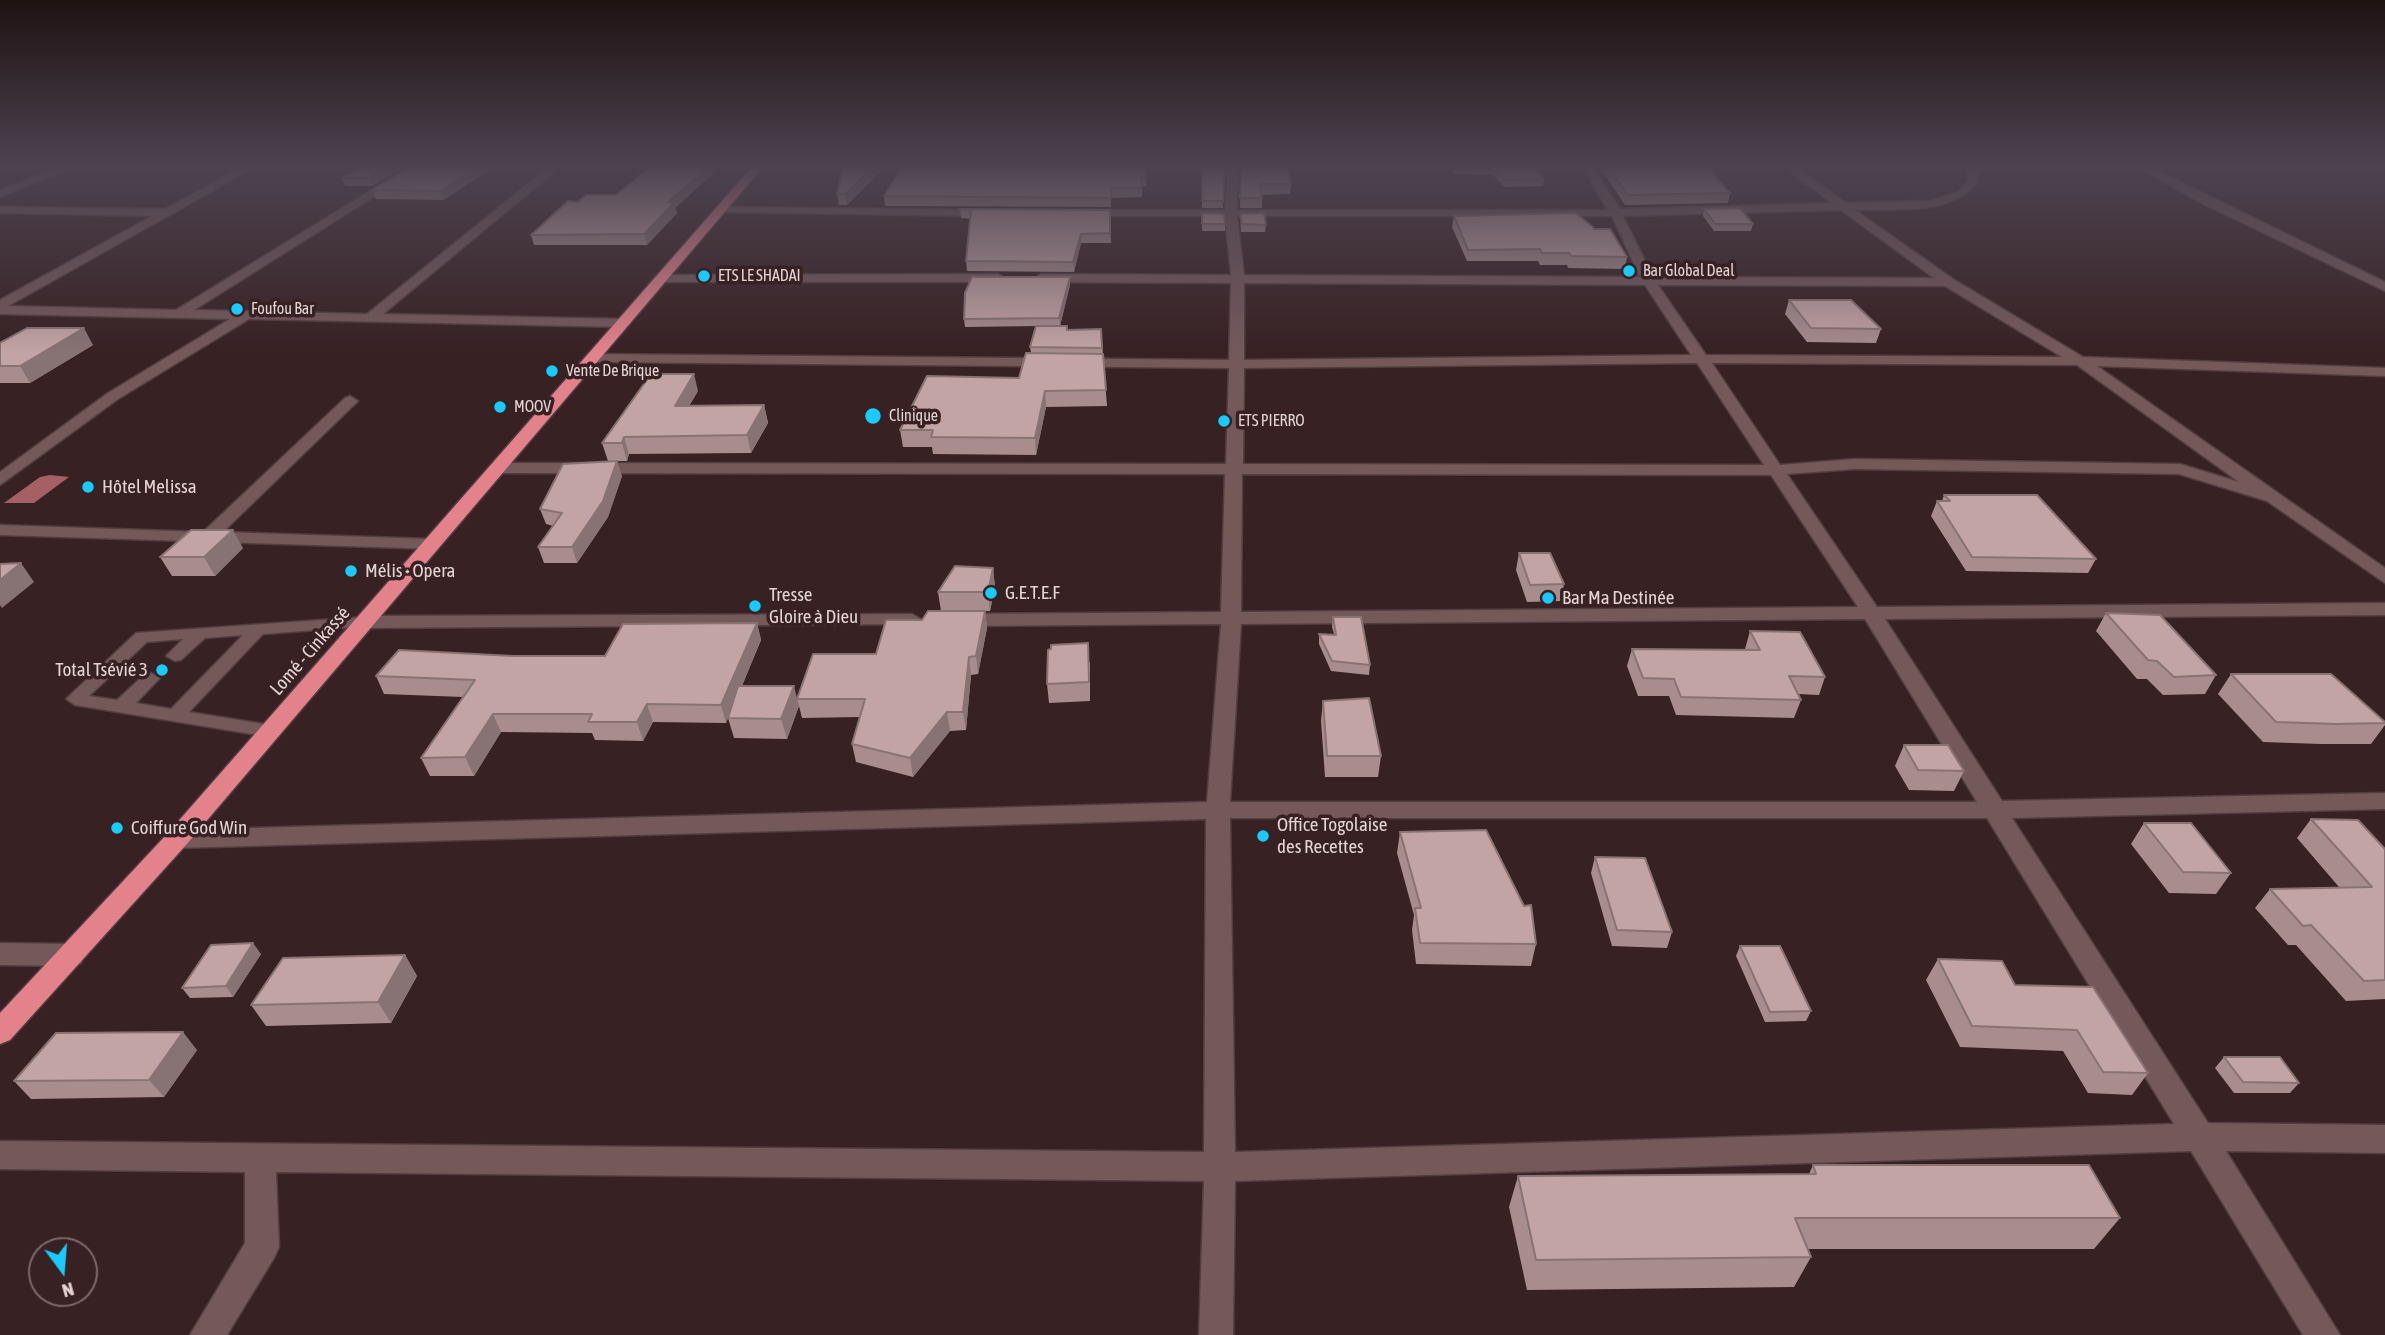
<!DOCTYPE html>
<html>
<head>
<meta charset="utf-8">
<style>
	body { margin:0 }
	#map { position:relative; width:2385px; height:1335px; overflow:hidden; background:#382123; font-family:"Asap Condensed",sans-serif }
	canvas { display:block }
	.north { position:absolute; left:28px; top:1237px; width:70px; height:70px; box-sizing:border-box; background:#382123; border:2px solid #7c686a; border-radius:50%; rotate:164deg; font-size:19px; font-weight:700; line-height:28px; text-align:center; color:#e3d3d4 }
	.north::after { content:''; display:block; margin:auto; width:24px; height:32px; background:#19cafc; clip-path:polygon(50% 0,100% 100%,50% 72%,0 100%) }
</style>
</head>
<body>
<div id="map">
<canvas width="2385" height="1335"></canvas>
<div class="north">N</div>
</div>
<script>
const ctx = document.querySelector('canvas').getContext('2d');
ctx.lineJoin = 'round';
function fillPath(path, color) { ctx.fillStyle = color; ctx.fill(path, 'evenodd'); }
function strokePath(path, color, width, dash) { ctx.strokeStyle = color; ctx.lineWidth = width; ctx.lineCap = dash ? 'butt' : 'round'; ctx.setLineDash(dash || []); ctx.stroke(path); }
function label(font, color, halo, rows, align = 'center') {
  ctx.font = font + ' "Asap Condensed",sans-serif'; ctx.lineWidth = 7; ctx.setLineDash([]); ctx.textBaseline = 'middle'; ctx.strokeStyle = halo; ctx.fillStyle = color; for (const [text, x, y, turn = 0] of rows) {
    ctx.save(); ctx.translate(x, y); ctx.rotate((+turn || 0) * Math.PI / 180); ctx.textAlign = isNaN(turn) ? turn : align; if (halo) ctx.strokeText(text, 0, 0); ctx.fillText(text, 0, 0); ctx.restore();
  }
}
const water = new Path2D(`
	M50,475L69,477L34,503H4L40,477Z`);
const lane = new Path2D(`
	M364,617L372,622L370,626L263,634L189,712L270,725L277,727L279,731L277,735L270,737L75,705L66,699L136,633ZM243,635L171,709L136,703L160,678L151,673L145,674L117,700L89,696L147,642L183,639L166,656L175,661L181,660L205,638Z`);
const street = new Path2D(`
	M59,167H73L0,197V190Z
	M242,167H255L8,306L176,310L409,167H421L194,310L367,314L549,167H560L383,314L623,319L630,323L623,327L249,319L118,399L0,485V472L108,393L230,319L0,314V300L152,216L0,213V207L165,209Z
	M1228,167H1238L1237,210H1608L1582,167H1592L1620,209L1832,203L1784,167H1796L1846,203L1930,201L1958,192L1968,181L1967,167H2015L2010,170H1978V181C1951,217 1896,208 1855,210L1953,279L2083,357L2385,368V376L2097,366L2385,568V583L2267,501L2179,474L1855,469L1787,474L1877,607L2385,603V615L1885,619L2002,801L2385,793V809L2012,818L2208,1123L2385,1125V1153L2226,1151L2340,1335H2303L2191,1151L1235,1181L1233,1335H1199L1204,1181L276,1172L279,1247L274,1258L227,1335H190L245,1243V1172L0,1169V1141L1204,1152L1206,819L177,848L168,845L165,839L168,833L177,830L1207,802L1221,624L958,626L948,620L958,614L1221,612L1225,474L498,473L490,468L498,463L1226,464L1229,368L592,362L585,358L592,354L1229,360L1231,283L1041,282L1035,278L1041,274L1231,275L1225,216H1083L1077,213L1083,210H1225ZM1841,210L1934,278L1653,277L1623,216ZM1237,216H1612L1640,277L1244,275ZM1244,283L1645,285L1691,355L1244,360ZM1658,285L1945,286L2062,357L1706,355ZM1697,363L1764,465L1243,464L1244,368ZM1712,363L2077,365L2239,482L2180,464L1855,459L1780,465ZM1242,474L1771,475L1858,607L1241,612ZM1865,619L1977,802H1230L1241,624ZM1230,818H1987L2174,1124L1235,1152Z
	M2137,167H2150L2385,282V291L2201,203Z
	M721,207L988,210L994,213L988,216L717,212V208Z
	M661,275L998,274L1004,278L998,282H656L655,279Z
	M350,396L358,401L355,404L223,532L430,539L437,541L439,545L437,549L0,535V525L203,532L345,398Z
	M912,614L922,620L919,624L364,628L354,622L364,616Z
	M0,943L71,944L81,947L84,955L81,963L71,966L0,965Z`);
const highway = new Path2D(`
	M752,167H763L186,845L10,1040L0,1044V1013L168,833Z`);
const wall = new Path2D(`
	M361,167H404L372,186H345L342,178Z
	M410,167H494L443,200L376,199L372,190Z
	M650,167H720L675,208L677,213L647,245H534L531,235L578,202L616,195Z
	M843,167H885L847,205H839L837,194Z
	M1147,167L1146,186H1142V197L1111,198V207L885,206L884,196Z
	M1202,167H1225L1223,208H1202Z
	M1241,167L1291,184L1290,194L1262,195V208H1240Z
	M1453,167H1533L1544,179L1543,186L1505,187L1493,175L1454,174Z
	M1604,167H1708L1730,193L1728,203L1625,205L1603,172Z
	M960,209L1110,210L1111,243H1081L1074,272L967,271L966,261L970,219L961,218Z
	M1704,209L1753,224L1751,231H1714L1703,216Z
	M1202,213L1225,224V231H1202Z
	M1240,214L1266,225L1265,232H1241Z
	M1454,216L1627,257L1625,269L1568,268L1567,265H1540L1538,261H1467L1452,227Z
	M1070,285L1060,326L1067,330L1101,329L1107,406L1046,407L1036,455L933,454L932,447H903L900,430L1019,378L1031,353L1030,347L1036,326L965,327L964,319Z
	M1789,300L1881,329L1876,343L1807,342L1785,314Z
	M0,343L93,345L30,383H0Z
	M698,391L689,406L764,405L768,423L751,453L629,454L627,461H608L602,443Z
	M622,476L608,517L577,563H544L538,547L553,526L546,524L540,509Z
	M1944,495L2096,559L2088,573L1966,571L1931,516L1937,501H1942Z
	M243,548L215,576H172L160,557Z
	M1519,553L1564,584L1561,601L1527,602L1516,570Z
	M993,568L995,587L990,611H985L987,628L978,674L971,675L966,730L950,731L913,777L856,762L852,744L860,717L802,718L799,706L787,739L734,738L728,718L726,723L653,722L643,741L595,740L592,733L501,732L474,776H430L421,758L463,697L384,694L376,676L513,656H605L757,623L761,640L742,686L797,699L876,654L922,620L941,611L938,592Z
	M2106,613L2216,675L2205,694L2163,695L2147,679H2137L2096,631Z
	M1333,617L1370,665L1369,675L1331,671L1319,644V634H1334L1332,627Z
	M1750,631L1825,677L1819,695L1798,694L1801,700L1794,718L1676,715L1669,696H1638L1627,666L1632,649L1745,650V649Z
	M1090,662V701L1049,703L1047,684Z
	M2231,674L2385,722V725L2371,744H2321L2263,742L2218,694Z
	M1323,701L1381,756L1378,777H1325L1321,721Z
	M1904,745L1964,771L1954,791L1909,790L1895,766Z
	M2311,819L2385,849V999L2346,1001L2296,945H2288L2255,908L2270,889L2339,887L2297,838Z
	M2144,823L2231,873L2216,894L2169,893L2131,844Z
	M1400,832L1536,944L1531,966L1416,964L1412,930L1414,915L1397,853Z
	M1595,857L1672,932L1667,948L1612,946L1591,873Z
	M1740,946L1811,1011L1806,1021L1765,1022L1736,956Z
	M261,954L233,997L190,998L182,988Z
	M405,955L417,976L391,1023L266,1026L251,1005Z
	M1938,959L2015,985L2148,1073L2132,1095L2088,1093L2063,1051L1960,1047L1926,980Z
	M197,1050L164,1097L31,1099L14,1081Z
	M2224,1057L2299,1083L2290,1093H2234L2215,1068Z
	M1813,1165L2120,1218L2094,1249H1807L1811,1257L1794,1287L1527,1290L1509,1207L1518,1176L1809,1174Z`);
const shadedWall = new Path2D(`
	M388,167H404L372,186L369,178Z
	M478,167H494L443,200L440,191Z
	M708,167H720L675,208L677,213L647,245L644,234L668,202Z
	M873,167H885L847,205L845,194Z
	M1081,234V243L1074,272L1073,262Z
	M1070,277V285L1060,326L1059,318Z
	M84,328L93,345L30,383L20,366Z
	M694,374L698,391L679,423L675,406Z
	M1045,391L1046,407L1036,455L1035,438Z
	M764,405L768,423L751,453L747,435Z
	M624,437L629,454L627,461L622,443Z
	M617,461L622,476L608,517L577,563L572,547Z
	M233,530L243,548L215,576L204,557Z
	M21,563L34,582L2,608L0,605V580Z
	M993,568L995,587L990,611L988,592Z
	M985,611L987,628L978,674L976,656Z
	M757,623L761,640L726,723L721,705Z
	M969,657L971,675L966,730L963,712Z
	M794,686L799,706L787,739L781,719Z
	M647,704L653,722L643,741L637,722Z
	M947,712L950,731L913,777L910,758Z
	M493,714L501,732L474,776L465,757Z
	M253,943L261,954L233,997L226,986Z
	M405,955L417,976L391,1023L378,1002Z
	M183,1032L197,1050L164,1097L149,1080Z`);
const building = new Path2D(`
	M361,167H388L369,178H342Z
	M410,167H478L440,191L372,190Z
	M650,167H708L668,202L674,203L644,234L531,235L568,201L578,202L586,195H616Z
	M843,167H873L845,194H837Z
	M902,167H1146V176H1141L1142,188H1111V198L884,196Z
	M1202,167H1225L1223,201H1202Z
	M1241,167H1287L1291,184H1260L1262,198H1240Z
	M1455,167H1533L1544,179L1506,180L1494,169Z
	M1608,167H1708L1730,193L1628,195Z
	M1740,208L1753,224H1715L1704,209Z
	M960,209L1110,210V233L1081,234L1073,262L966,261L971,210Z
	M1202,213L1224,214L1225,224H1202Z
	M1264,213L1266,225L1242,224L1240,214Z
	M1576,213L1595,229H1610L1627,257L1571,256L1569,253H1542L1540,249L1468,250L1454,216Z
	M972,277H1070L1059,318L964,319L965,293Z
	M1789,300H1851L1881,329L1811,328Z
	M1036,326H1067V330L1101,329L1102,348L1030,347Z
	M27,328H84L20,366H0V343Z
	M1026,353L1103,354L1106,390L1045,391L1035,438L931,437L933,430H900L927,376L1019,378Z
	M651,374H694L675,406L764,405L747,435L624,437L622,443H602Z
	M617,461L603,501L572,547H538L562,513L540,509L563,464Z
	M1944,495H2037L2096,559L1972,557L1937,501H1950Z
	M191,530H233L204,557H160Z
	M1519,553H1550L1564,584L1530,585Z
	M21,563L0,580V564Z
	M955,566L993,568L988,592H938Z
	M928,611H985L976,656L969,657L963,712H947L910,758L852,744L865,699H797L813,654H876L886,620H922Z
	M2106,613L2160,615L2216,675L2174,677L2157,661L2148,660Z
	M1333,617H1361L1370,665L1332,661L1319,634L1336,635Z
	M757,623L721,705L647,704L637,722H588L592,714H493L465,757L421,758L475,680L376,676L399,650L513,656H605L623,624Z
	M1750,631L1800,632L1825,677L1789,676L1801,700L1681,697L1674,679L1643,678L1632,649L1760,650Z
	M1088,643L1089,682L1047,684L1048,650L1051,649V645Z
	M2231,674H2331L2385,722V723L2336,724L2276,722Z
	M738,686H794L781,719L728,718Z
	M1369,698L1381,756H1327L1323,701Z
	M1904,745H1948L1964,771L1918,770Z
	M2311,819L2358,820L2385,849V980L2364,981L2311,925L2303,926L2270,889L2372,887Z
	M2144,823H2191L2231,873L2183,872Z
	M1486,830L1524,906L1531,905L1536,944L1420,943L1415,908H1421L1400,832Z
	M1595,857L1645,858L1672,932L1617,930Z
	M253,943L226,986L182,988L211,945Z
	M1740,946H1780L1811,1011L1770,1012Z
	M405,955L378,1002L251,1005L283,958Z
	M1938,959L2002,961L2015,985L2093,987L2148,1073L2103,1072L2077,1030L1972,1026Z
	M183,1032L149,1080L14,1081L56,1033Z
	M2224,1057H2280L2299,1083L2243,1082Z
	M1813,1165H2089L2120,1218H1795L1811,1257L1536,1260L1518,1176L1816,1174Z`);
const markers = [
	[1629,271,7,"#19cafc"],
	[704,276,7,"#19cafc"],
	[237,309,7,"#19cafc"],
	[552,371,7,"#19cafc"],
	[500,407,7,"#19cafc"],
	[873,416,9,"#19cafc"],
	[1224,421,7,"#19cafc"],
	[88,487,7,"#19cafc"],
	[351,571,7,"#19cafc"],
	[991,593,7,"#19cafc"],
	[1548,598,7,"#19cafc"],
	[755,606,7,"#19cafc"],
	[162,670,7,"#19cafc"],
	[117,828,7,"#19cafc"],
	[1263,836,7,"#19cafc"]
];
const farPoinames = [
	["Bar Global Deal",1643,271],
	["ETS LE SHADAI",718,276],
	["Foufou Bar",251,309],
	["Vente De Brique",566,371],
	["MOOV",514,407],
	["Clinique",889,416],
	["ETS PIERRO",1238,421]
];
const poiNames = [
	["Hôtel Melissa",102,487],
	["Mélis - Opera",365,571],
	["G.E.T.E.F",1005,593],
	["Tresse",769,595],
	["Gloire à Dieu",769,617],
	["Bar Ma Destinée",1562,598],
	["Total Tsévié 3",148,670,"right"],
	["Office Togolaise",1277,825],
	["des Recettes",1277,847],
	["Coiffure God Win",131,828]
];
const streetNames = [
	["Lomé - Cinkassé",310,651,-49]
];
fillPath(water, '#a56066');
strokePath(lane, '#513e40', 3);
strokePath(street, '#513e40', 3);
strokePath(highway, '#513e40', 3);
fillPath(lane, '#74595b');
fillPath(street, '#74595b');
fillPath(highway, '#e4828b');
fillPath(wall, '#a78d8e');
fillPath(shadedWall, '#887374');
fillPath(building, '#c2a4a5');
strokePath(building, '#887374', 2);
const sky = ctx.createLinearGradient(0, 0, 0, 354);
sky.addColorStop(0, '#1f1213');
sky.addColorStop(0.47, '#4d4350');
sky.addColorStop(1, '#4d435000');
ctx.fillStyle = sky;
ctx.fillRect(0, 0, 2385, 354);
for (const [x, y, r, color] of markers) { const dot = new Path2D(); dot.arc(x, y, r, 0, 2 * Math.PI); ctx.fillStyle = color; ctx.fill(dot); strokePath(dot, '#382123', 2.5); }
label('16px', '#e3d3d4', '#382123', farPoinames, 'left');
label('19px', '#e3d3d4', '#382123', poiNames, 'left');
label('19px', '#e3d3d4', '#382123', streetNames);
</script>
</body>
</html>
